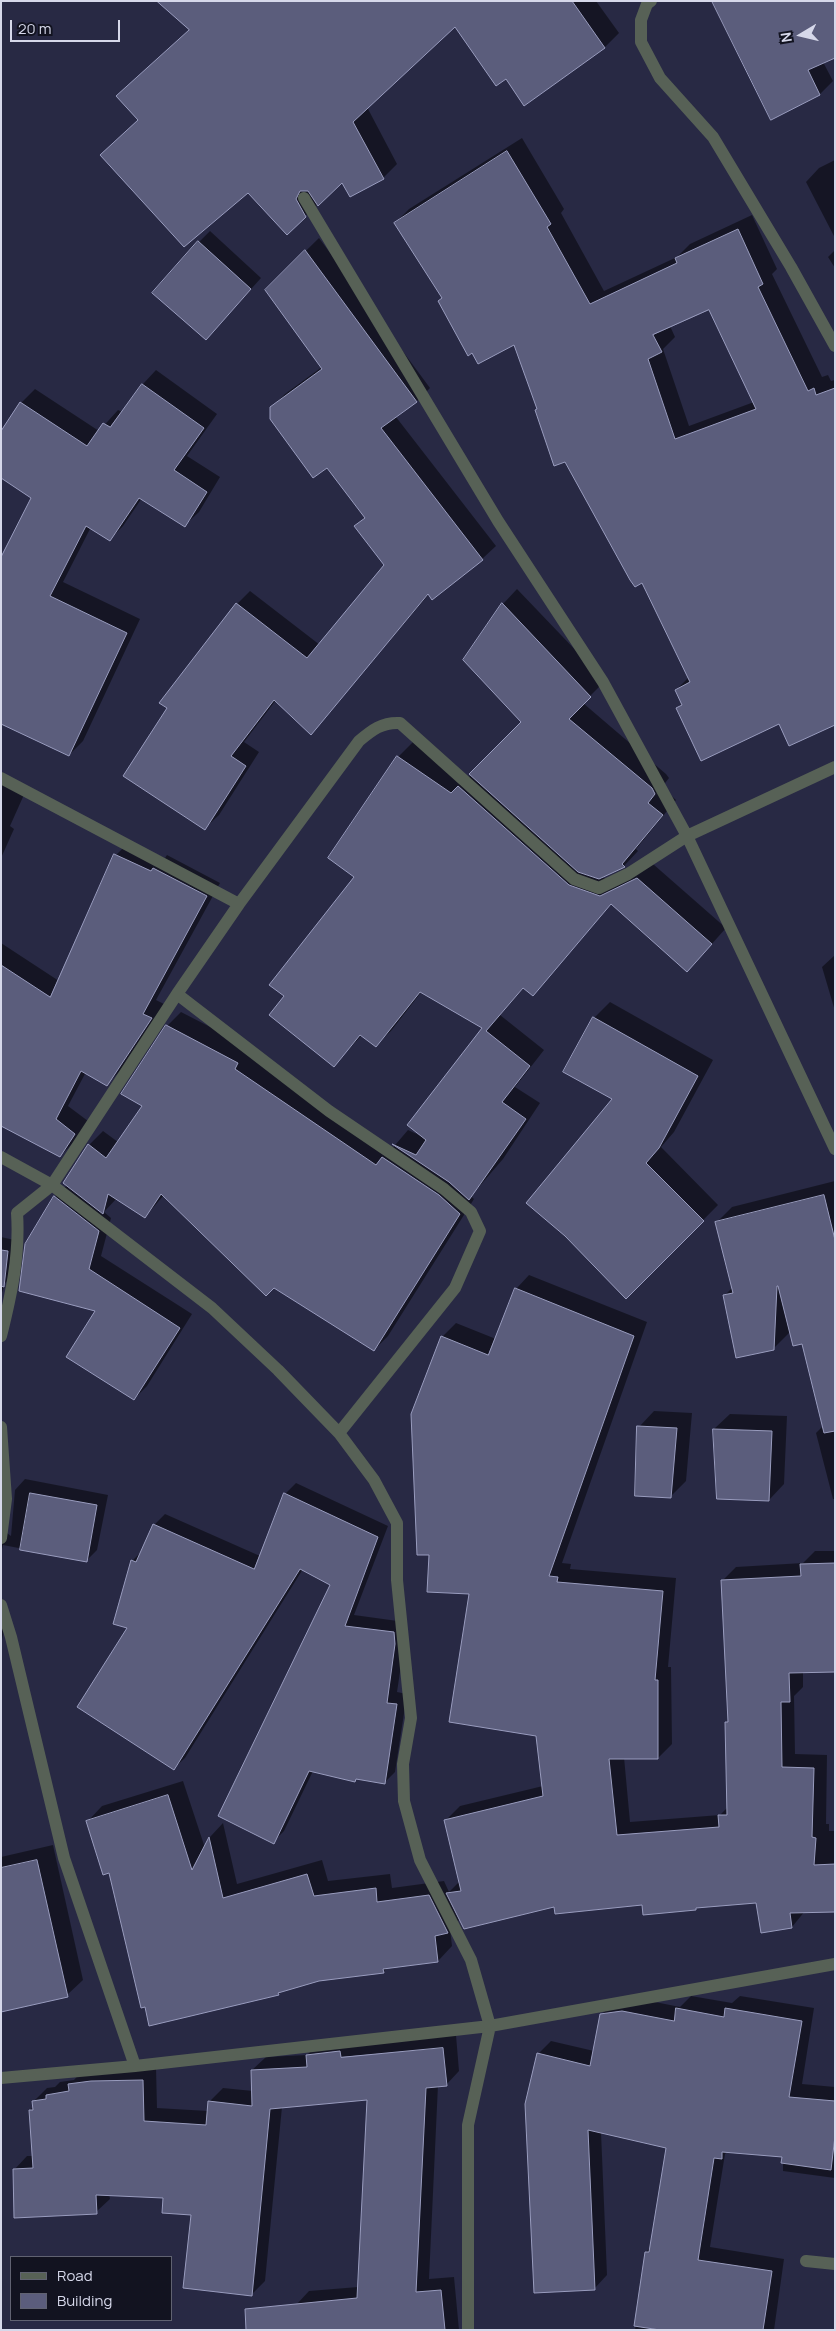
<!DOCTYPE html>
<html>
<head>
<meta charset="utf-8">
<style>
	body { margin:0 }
	#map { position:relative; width:836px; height:2331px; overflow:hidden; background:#282944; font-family:Manrope,sans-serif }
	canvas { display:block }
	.frame { position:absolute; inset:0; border:2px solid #d6d8ea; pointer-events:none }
	.legend { position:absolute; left:10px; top:2256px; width:162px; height:65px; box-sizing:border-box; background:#121320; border:1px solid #606271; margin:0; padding:6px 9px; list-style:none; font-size:15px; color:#d6d8ea }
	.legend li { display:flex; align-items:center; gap:10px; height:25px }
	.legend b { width:25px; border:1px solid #606271 }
	.north { position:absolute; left:776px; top:10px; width:50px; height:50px; -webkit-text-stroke:4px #121320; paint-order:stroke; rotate:261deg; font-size:14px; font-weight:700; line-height:20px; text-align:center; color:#d6d8ea }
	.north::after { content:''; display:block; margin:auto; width:18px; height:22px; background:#d6d8ea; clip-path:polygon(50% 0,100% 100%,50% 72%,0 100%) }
	.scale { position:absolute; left:10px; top:20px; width:110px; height:22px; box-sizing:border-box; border:2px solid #d6d8ea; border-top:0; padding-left:6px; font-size:15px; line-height:18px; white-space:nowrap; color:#d6d8ea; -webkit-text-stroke:4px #121320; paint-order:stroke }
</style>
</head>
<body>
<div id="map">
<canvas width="836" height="2331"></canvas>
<div class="frame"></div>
<ul class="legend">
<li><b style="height:6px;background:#576156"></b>Road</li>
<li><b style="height:14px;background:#5b5d7c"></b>Building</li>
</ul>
<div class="north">N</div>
<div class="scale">20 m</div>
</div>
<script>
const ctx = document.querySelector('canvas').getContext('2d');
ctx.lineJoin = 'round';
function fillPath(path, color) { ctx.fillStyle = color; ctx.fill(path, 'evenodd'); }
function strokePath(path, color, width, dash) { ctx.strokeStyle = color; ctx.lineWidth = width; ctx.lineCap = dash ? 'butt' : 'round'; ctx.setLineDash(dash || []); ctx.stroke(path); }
const shadow = new Path2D(`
	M167,1H596L619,33L605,47L525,105L506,78L456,25L367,107L397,164L383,178L350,195L343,181L305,216L249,191L140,119L132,82L190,29Z
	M713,1L823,62L833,81L820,94L772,118Z
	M522,138L564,209L561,213L604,291L677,257L690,244L752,215L777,269L772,274L822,377L828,375L831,381L835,380V723L780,722L678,708L682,703L676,690L689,677L642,582L538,409L515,343L443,297L395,223L409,209ZM709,308L754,402L689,426L663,349L675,337L670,326Z
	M835,160V238L806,182L819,168Z
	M210,231L261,278L216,328L199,242Z
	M319,238L430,388L416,402L396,417L496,546L482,559L432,598L429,594L311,733L276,700L244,742L259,752L219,815L205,828L237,604L250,591L320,645L385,565L356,526L366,516L328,466L271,408L285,394L322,367L266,290Z
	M835,250V268L828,257Z
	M156,370L217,414L187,456L220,477L199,512L185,525L142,498L123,526L109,540L91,527L63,582L140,619L83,741L69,755L21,403L35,389L99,431L118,410L122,412L143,384Z
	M517,589L605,681L583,703L666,774L669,778L662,787L676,800L636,849L638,851L624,866L601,877L616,882L653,864L726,928L702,955L612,903L547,979L532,994L524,987L500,1015L544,1050L515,1087L540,1103L503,1159L471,1196L474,1199L388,1336L374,1350L274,1286L164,1195L145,1217L117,1198L104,1212L111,1218L101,1256L192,1314L147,1386L134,1399L97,1310L55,1197L67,1185L89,1145L103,1131L118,1142L143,1105L167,1026L181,1012L251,1048L390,1151L408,1130L423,1137L484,1028L422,991L391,1031L376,1045L362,1035L334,1065L286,996L356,877L398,757L413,742L467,779L522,722L503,604Z
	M1,777L27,788L10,826L14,829L1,858Z
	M129,842L165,858L167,855L220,883L156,1000L164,1004L120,1071L107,1084L86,1072L68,1106L88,1121L74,1142L60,1156L1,1124V943L59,981L116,855Z
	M835,955V1011L822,967Z
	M610,1002L713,1060L674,1132L661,1147L718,1205L626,1298L614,1099L565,1071L594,1018Z
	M835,1181V1499H833L816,1433L824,1425L803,1342L791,1331L774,1348L724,1296L733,1287L717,1222L732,1207Z
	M1,1237L19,1241L14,1275L5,1283L1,1296Z
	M529,1275L647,1322L562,1563L571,1564L570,1569L676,1578L668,1667H671L672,1744L658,1758L624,1757L630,1822L720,1815L728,1807L727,1723L729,1721L722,1581L736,1567L803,1563L815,1551H835V1670L803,1671V1687L794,1696L795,1754L827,1755L826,1824H829V1831H835V1910L805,1911L792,1927L757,1902L699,1906L696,1909L643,1903L555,1906L460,1919L450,1929L452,1946L438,1961L388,1967L383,1972L318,1980L283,1990L279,1994L109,1872L88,1821L102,1806L183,1781L205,1848L210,1837L223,1823L237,1884L322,1860L328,1881L390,1874L392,1888L444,1881L449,1892L460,1881L446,1820L460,1806L543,1786L538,1735L470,1593L442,1337L456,1323L496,1339L516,1289Z
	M654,1411L692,1413L686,1481L671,1496L639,1427Z
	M730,1414L787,1416L784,1484L769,1500L714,1429Z
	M1,1475L4,1531L11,1536L15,1490L25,1479L108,1495L97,1550L86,1561L3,1545L1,1553Z
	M296,1483L388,1526L354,1615L405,1622L406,1632L397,1692L407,1694L395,1772L384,1783L313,1771L284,1831L273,1842L331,1585L303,1569L185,1758L174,1768L129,1627L132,1561L142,1551L154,1525L165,1514L260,1556L285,1494Z
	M1,1625L5,1626L1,1644Z
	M53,1845L83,1980L67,1995L1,1998V1857Z
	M691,1996L732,2003L740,1996L814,2008L802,2084L835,2087V2178L783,2171V2156L728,2151L725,2154L710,2247L784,2259L774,2330H635L646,2252L651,2247L667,2147L601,2132L607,2275L594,2289L538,2054L551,2041L594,2051L601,2015L614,2002L635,1998L680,2007Z
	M456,2035L459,2071L446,2085H438L429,2279L454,2277L459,2330H298L296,2305L309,2291L358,2287L369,2099L282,2107L265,2281L252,2294L192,2214L164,2197L109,2194L110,2199L96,2212L14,2170L27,2156H33L30,2110L34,2106L33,2102L47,2088L55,2087L60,2082L74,2080L82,2071L156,2067L157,2108L208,2111L210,2101L223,2088L253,2091L252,2070L266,2057L307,2055L320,2042Z`);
const building = new Path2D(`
	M157,1H572L605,48L524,106L506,79L496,86L455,27L353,122L384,179L350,197L342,183L318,206L308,191H300L296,199L306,217L287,235L248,193L184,247L100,155L138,120L116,96L189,30Z
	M712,1H835V58L808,70L820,95L771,120Z
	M507,151L551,224L547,227L590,304L677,263L675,258L738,229L763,284L758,287L808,391L814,388L816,395L835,388V725L789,746L779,724L701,761L676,708L682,705L675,690L690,682L642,583L635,587L630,580L565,462L554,466L535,410L537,409L514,345L478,364L472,353L468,356L438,301L442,298L394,223ZM709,310L756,409L675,439L648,359L662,352L653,335Z
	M198,241L251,289L206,340L152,293Z
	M305,250L417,402L381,428L483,560L432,600L428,594L311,735L274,700L231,756L246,766L205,830L123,776L167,708L159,703L236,603L307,658L384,565L354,526L365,518L327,468L313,478L270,419V407L322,369L265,290Z
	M142,384L204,428L174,470L207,492L185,527L139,498L110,541L86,526L50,596L127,633L69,756L1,724V557L31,498L1,478V431L20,402L87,446L103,423L110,427Z
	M502,603L591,697L569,719L652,788L655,794L648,803L663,815L622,864L625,867L599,879L578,872L469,774L521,722L463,660Z
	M397,756L451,793L458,786L569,885L600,896L637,878L712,944L687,972L611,904L533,996L523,988L486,1031L530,1066L502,1102L526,1119L469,1200L449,1182L392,1144L416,1155L426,1140L407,1125L482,1028L420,992L376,1047L360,1035L334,1067L269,1015L284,996L269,985L354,877L328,858Z
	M114,854L151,871L153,868L207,896L143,1014L152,1018L107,1086L81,1071L56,1119L75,1134L60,1157L1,1126V965L50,997Z
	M593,1017L698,1076L659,1148L646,1163L704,1221L626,1299L565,1236L526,1203L612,1099L563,1072Z
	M166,1025L238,1063L235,1069L376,1165L382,1157L439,1195L460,1214L374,1351L274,1288L266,1296L161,1194L145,1218L108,1194L103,1214L63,1183L88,1144L106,1158L142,1106L121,1094Z
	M824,1195L835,1240V1431L824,1433L802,1344L793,1346L778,1286H777L774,1350L736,1358L723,1295L733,1293L715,1222Z
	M54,1196L99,1231L89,1269L180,1328L134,1400L66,1357L95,1311L19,1291L25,1244Z
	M1,1250L8,1251L4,1287L1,1286Z
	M515,1288L634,1336L549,1576L558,1577L557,1582L663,1591L655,1680H658V1759H609L617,1835L719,1827L718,1815H727L725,1722H728L721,1580L801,1576L800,1564L835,1563V1672L789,1673L790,1702H781L782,1767L814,1768L812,1837L816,1838L814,1865L835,1864V1912L790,1913L792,1928L761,1933L756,1903L696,1908V1910L643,1915L642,1905L555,1914L554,1907L464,1929L446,1893L461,1891L444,1820L543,1796L536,1736L449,1722L469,1594L427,1592L429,1555H417L411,1414L441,1336L488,1355Z
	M637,1426L677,1428L671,1498L635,1496Z
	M713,1429L772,1431L769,1501L717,1499Z
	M30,1493L97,1505L87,1562L20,1550Z
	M284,1493L378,1537L345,1626L394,1632L395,1644L387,1703L397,1704L385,1784L356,1779L355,1782L309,1771L274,1844L218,1816L330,1585L300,1569L174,1770L77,1707L127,1628L113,1624L131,1560L136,1562L153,1524L254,1569Z
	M168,1795L192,1870L209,1837L223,1898L307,1874L314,1896L376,1888L377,1902L429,1895L448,1933L435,1936L438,1962L383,1969L384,1973L319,1981L278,1993L279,1995L149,2026L145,2007L141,2008L109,1873L103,1875L86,1821Z
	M37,1860L68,1997L1,2012V1868Z
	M676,2008L724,2017L725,2008L802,2021L789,2097L835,2101V2136L831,2170L781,2163L782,2157L722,2152V2159L714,2158L698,2260L772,2271L763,2330H660L634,2326L645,2252H649L666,2148L588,2130L595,2290L534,2293L525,2104L537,2053L590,2066L600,2014L622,2011L674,2021Z
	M443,2048L447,2086L426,2088L416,2292L441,2290L445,2330H246L245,2309L357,2298L367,2100L270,2109L252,2296L183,2288L191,2215L162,2213L163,2198L96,2195L97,2214L14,2218L13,2169L33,2168L29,2110H33L32,2101L46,2099V2095L69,2091L68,2084L91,2081L143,2080L144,2121L206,2125L208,2101L252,2106L251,2070L307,2067L306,2055L340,2051L341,2057Z`);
const minor = new Path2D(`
	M651,1L647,4L641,20V42L660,78L713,137L791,267L835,346
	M304,198L498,521L603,682L687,836L835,1149
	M1,778L239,904
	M177,994L329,1111L444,1189L471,1212L480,1231L455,1288L339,1433
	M1,1157L52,1185L212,1308L278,1370L339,1433L374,1480L397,1523V1580L411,1718L403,1764L404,1801L420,1860L471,1960L490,2026L468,2125V2330
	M1,1336C11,1296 20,1255 17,1213L52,1185L177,994L239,904L359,741C372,730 382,722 400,723L574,879L599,888L628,874L687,836L835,767
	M1,1427L6,1499L1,1538
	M1,1605L11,1637L64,1858L135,2066
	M1,2078L135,2066L490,2026L835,1964
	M806,2261L835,2264`);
fillPath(shadow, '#0007');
fillPath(building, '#5b5d7c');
strokePath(building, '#999cbe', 1);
strokePath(minor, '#576156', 12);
</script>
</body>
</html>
